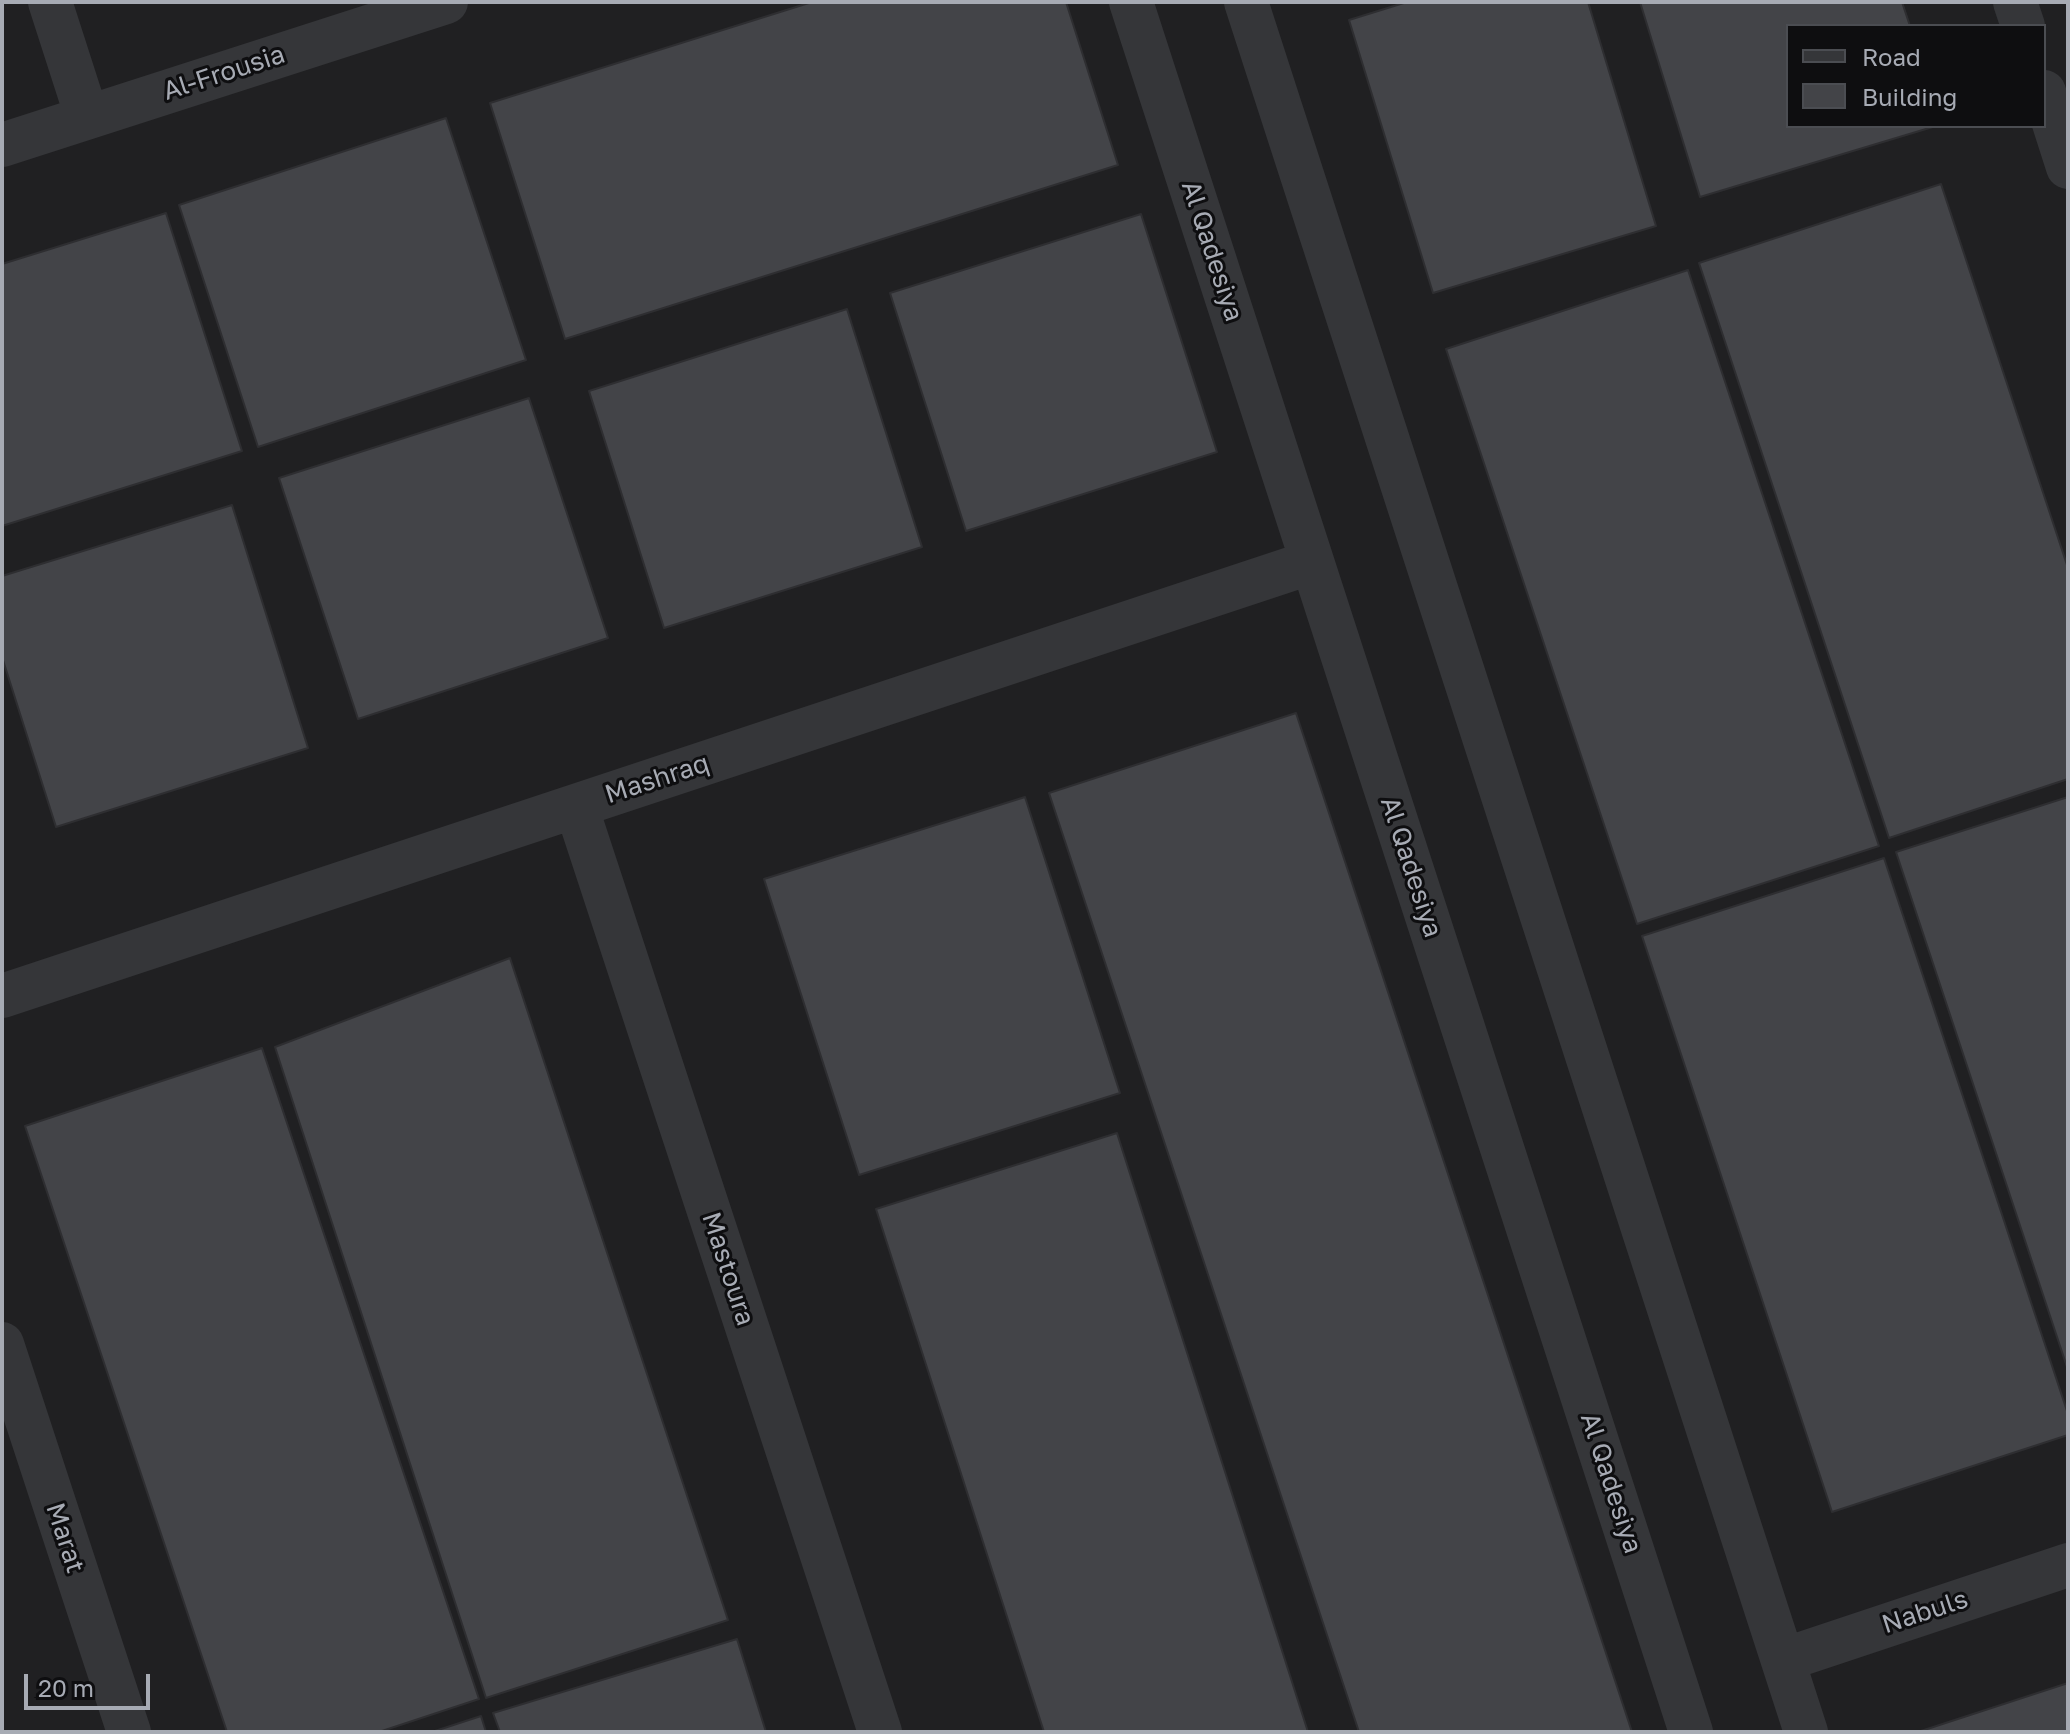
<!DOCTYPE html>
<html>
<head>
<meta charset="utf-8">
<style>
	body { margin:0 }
	#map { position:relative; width:2070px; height:1734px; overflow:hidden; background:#131315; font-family:"Golos Text",sans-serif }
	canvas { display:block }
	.frame { position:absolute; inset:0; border:4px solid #a7abb4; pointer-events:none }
	.legend { position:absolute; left:1786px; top:24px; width:260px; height:104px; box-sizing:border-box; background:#0e0e10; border:2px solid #4b4d52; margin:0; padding:10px 14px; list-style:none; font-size:24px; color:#a7abb4 }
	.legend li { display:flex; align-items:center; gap:16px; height:40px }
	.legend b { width:40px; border:2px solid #4b4d52 }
	.scale { position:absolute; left:24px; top:1674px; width:126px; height:36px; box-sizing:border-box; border:4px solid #a7abb4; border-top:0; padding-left:10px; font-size:24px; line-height:28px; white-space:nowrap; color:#a7abb4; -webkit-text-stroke:6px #0e0e10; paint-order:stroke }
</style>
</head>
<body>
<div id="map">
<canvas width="2070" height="1734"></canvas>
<div class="frame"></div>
<ul class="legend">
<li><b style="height:10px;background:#353639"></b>Road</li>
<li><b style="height:22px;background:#434448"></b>Building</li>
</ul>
<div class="scale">20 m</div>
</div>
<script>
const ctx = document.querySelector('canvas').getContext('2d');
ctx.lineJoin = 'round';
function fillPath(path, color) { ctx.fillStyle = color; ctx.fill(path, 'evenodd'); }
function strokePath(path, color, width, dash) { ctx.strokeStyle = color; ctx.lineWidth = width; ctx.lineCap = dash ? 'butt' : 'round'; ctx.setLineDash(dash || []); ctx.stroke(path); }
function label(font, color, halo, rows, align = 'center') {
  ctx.font = font + ' "Golos Text",sans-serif'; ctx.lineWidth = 6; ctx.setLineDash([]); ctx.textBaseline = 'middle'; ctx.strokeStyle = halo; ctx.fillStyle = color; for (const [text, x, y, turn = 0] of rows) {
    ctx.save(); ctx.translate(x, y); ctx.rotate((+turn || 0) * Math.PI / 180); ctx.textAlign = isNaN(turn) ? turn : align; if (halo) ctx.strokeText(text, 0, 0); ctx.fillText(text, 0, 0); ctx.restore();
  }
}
const built = new Path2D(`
	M2,2H2068V1732H2ZM1788,26H2044V126H1788Z`);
const building = new Path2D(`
	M812,2H1066L1118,165L565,339L490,103Z
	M1407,2H1588L1656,226L1433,293L1349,20Z
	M1640,2H1902L1910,26H1788V126H1936L1700,197Z
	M446,118L526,360L258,447L179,205Z
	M1941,184L2068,568V779L1889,838L1699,263Z
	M166,213L242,451L2,526V264Z
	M1141,214L1217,452L966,531L890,293Z
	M1688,270L1879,846L1637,924L1446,349Z
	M847,309L922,547L664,628L589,391Z
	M529,398L608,638L358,719L279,478Z
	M232,505L308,748L56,827L2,657V576Z
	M1296,713L1632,1732H1359L1049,793Z
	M1025,797L1120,1093L859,1175L764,879Z
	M2068,797V1370L1896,852Z
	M1884,858L2068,1414V1435L1832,1512L1642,936Z
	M510,958L728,1620L486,1698L275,1047Z
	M262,1048L479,1699L379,1732H227L25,1126Z
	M1117,1133L1308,1732H1044L876,1209Z
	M737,1639L766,1732H500L493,1713Z
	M2068,1683V1732H1918Z
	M481,1716L486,1732H432Z`);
const minor = new Path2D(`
	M50,2L87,117
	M1131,2L1691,1732
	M1246,2L1806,1732
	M2015,2L2023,26
	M2044,92L2068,167
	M2,145L446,2
	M576,806L880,1732
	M2,996L1312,562
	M2,1344L129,1732
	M1783,1660L2068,1565`);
const streetNames = [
	["Al-Frousia",224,73,-18],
	["Al Qadesiya",1212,251,72],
	["Mashraq",657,779,-18],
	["Al Qadesiya",1411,867,72],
	["Mastoura",728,1269,72],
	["Al Qadesiya",1611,1483,72],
	["Marat",65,1538,72],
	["Nabuls",1925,1612,-18]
];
fillPath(built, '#202022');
fillPath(building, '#434448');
strokePath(building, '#2e2e31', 2);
strokePath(minor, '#353639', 44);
label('26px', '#a7abb4', '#0e0e10', streetNames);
</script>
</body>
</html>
